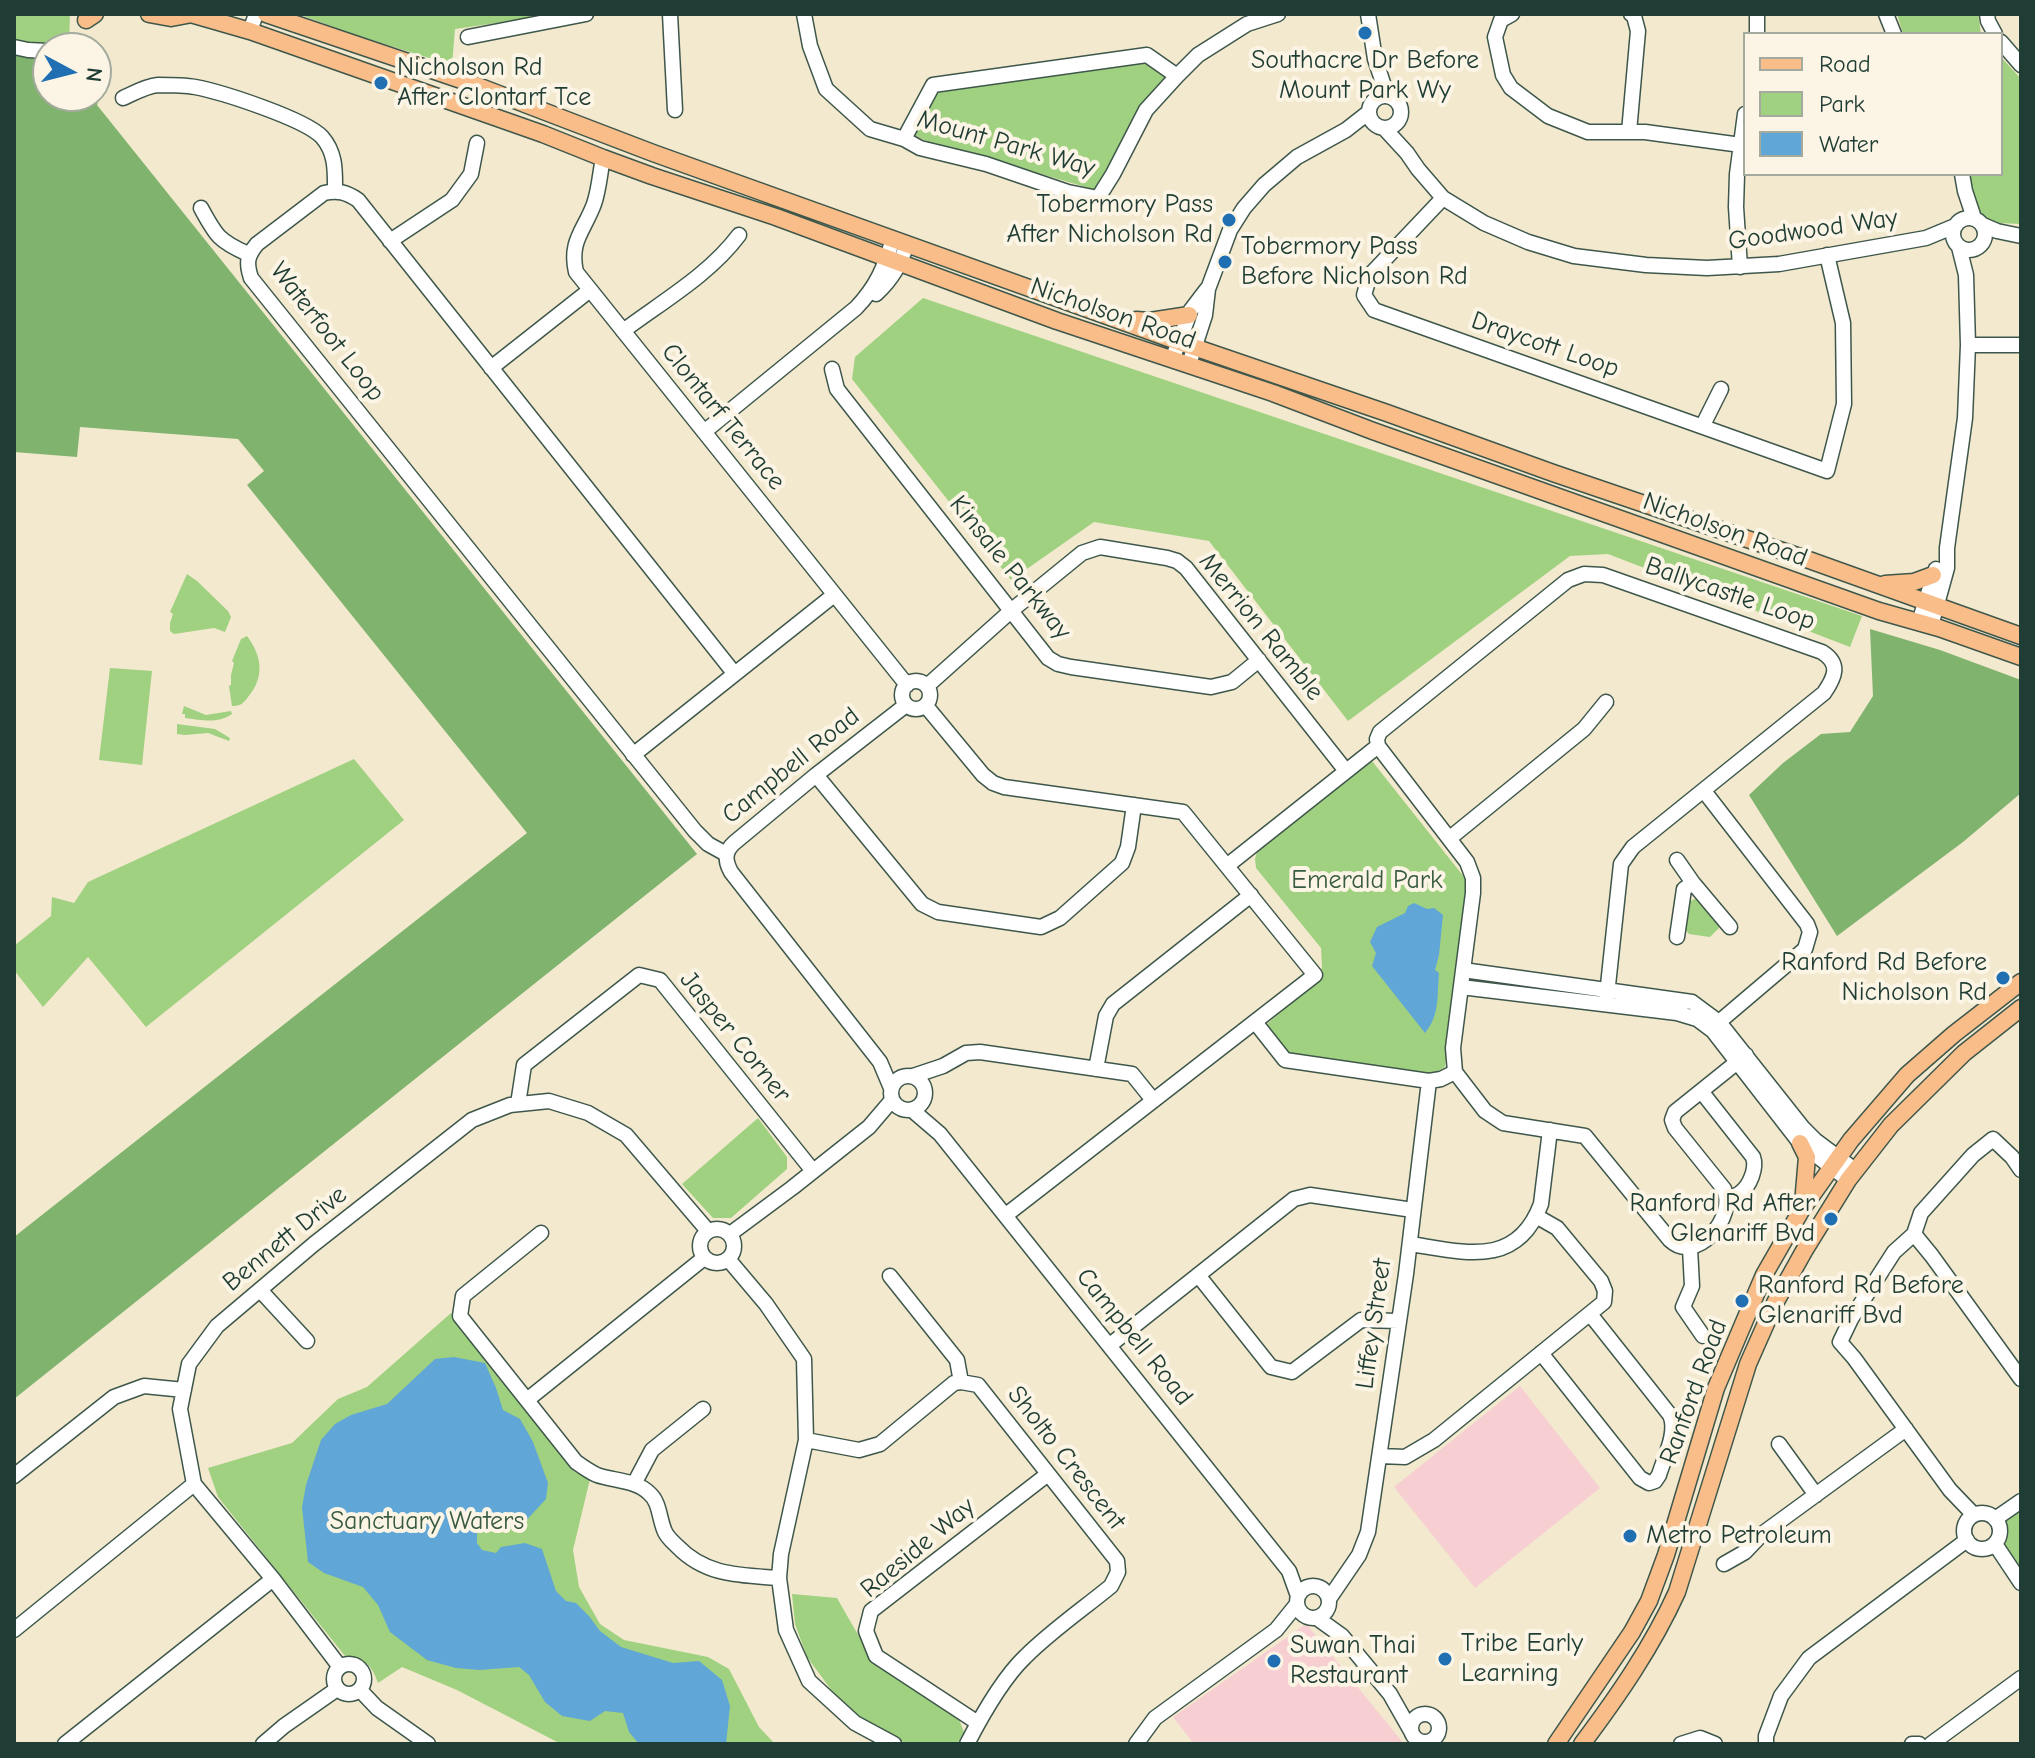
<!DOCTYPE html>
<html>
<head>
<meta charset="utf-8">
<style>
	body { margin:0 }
	#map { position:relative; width:2035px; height:1758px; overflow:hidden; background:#f2e9ce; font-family:"Comic Neue",sans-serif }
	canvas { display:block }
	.frame { position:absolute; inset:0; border:16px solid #1f3d34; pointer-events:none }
	.legend { position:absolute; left:1743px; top:32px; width:260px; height:144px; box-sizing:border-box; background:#fcf5e5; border:2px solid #a4ab9e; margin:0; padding:10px 14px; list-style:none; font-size:24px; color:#1f3d34 }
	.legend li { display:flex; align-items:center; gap:16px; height:40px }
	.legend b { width:40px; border:2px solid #a4ab9e }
	.north { position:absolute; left:32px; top:32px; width:80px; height:80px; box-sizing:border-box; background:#fcf5e5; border:2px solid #a4ab9e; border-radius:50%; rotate:97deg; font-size:22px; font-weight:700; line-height:32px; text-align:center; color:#1f3d34 }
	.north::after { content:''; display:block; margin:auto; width:28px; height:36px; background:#1f6fb2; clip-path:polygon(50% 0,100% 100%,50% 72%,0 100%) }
</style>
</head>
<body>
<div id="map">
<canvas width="2035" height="1758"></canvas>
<div class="frame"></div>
<ul class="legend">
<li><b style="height:10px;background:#f8bd89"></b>Road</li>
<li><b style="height:22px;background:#a0d180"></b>Park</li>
<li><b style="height:22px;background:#60a6d6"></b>Water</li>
</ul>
<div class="north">N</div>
</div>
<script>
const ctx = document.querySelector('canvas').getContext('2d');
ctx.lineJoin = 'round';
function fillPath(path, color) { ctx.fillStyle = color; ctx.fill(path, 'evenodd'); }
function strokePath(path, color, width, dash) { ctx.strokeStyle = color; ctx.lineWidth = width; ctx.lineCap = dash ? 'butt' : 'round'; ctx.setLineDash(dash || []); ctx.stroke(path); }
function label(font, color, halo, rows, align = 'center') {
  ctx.font = font + ' "Comic Neue",sans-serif'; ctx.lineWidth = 8; ctx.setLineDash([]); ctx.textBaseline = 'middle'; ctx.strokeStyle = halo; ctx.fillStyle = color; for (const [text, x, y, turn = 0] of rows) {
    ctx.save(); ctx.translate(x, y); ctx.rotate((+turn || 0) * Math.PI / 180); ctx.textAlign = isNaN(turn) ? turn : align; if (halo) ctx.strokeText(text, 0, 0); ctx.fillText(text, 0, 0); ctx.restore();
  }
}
const built = new Path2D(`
	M1520,1386L1600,1488L1475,1588L1394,1487Z
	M1303,1626H1308L1404,1744H1194L1173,1717Z`);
const green = new Path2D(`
	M14,14H70L69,46H39L14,41Z
	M298,14H559L455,29L452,65L355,35Z
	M1897,14H1978L1981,34H1903Z
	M2001,57L2021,79V224L1976,222L1967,174H2001Z
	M1150,59L1169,74L1139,111L1096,190L999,162L939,147L912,134L938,88Z
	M923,298L1862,616L1850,647L1608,554L1570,556L1348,721L1209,541L1094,522L1011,580L852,379L855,357Z
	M187,574L197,581L228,611L231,617L225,632L214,628L174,634L170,631V623L173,614L170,612Z
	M247,636C262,656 265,677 248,697C243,704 240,706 232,706L229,686L231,685V675L234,663L232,661L241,639Z
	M110,668L152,671L142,765L99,760Z
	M184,706L206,715L231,711L232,714C217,724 202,720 185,718V714H182Z
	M177,724L215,729L230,738L229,741L208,733L185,735L177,734Z
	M354,759L404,820L146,1027L88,957L43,1007L14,970V946L51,916L52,897L74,903L88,882Z
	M1372,761L1468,882L1445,1067L1429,1077L1289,1055L1267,1024L1319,979L1322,967L1321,948L1256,868L1255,859L1257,852Z
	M1698,898L1719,923V928L1710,937L1689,934L1684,928L1687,902Z
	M758,1118L787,1157V1169L731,1218H713L682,1184Z
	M451,1313L575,1472L590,1479L573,1550L579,1587L600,1624L624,1640L708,1657L729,1669L759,1727L775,1744H561L457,1690L402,1667L378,1683C371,1663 365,1660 345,1656L218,1497L208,1468L292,1443L338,1399L367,1387Z
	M2021,1509V1568L2002,1541L2003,1522Z
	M792,1594L837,1598L873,1661L958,1717L964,1732L957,1744H907L861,1719L835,1695L807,1657L795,1624Z`);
const forest = new Path2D(`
	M14,48L48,49V96H96V51H101L102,86L97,105L697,854L14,1399V1237L527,833L247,485L264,471L238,439L80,427L77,457L14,452Z
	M1870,629L1940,650L2021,680V793L1963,842L1837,936L1749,795L1783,763L1821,734L1850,732L1873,696Z`);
const water = new Path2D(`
	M1414,903L1427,909L1434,908L1443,915L1439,955L1435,970L1439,973C1437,995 1440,1015 1425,1033L1372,966L1376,953L1370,942L1377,927L1405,913L1408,906Z
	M454,1357L485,1363L496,1388L503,1410L520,1419L533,1442L548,1483L546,1499L521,1526L499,1530L493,1527L481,1530L477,1533V1543L482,1550L496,1553L501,1547L525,1543L542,1549L556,1591L566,1601L576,1603L589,1616L600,1631L621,1647L673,1663L699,1661L722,1680L730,1706L726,1744H639L629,1732L623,1713L605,1711L590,1721L562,1716L545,1702L529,1675L519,1667L479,1670L456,1668L427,1660L390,1632L378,1605L363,1587L324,1573L308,1562L302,1507L306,1485L321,1440L335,1424L351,1415L387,1404L435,1359Z`);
const minor = new Path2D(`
	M670,14L675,110
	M804,14L810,46L826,89L870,129L904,139L920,148L986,164L1068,192L1098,198L1113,174L1146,110L1177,76L1198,55L1247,24L1278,14
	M1368,14L1375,59L1387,95
	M1512,14L1501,20L1495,37L1503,75L1511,88L1548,116L1588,132H1645L1741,145
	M1886,14L1894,34
	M1987,14L1988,21L1995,34
	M250,31L256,14
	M1757,34V14
	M468,37L586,14
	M2001,42L2021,65
	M14,47L28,50L48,51
	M1369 112a16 16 0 1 1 32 0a16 16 0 1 1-32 0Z
	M123,98C134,93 146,86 158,85C170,85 184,85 195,87C222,92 305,119 322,137C336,153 335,171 335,190
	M1384,128L1407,153L1418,169L1443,198L1484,223L1528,242L1574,256L1646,265L1707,268L1779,264L1926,238L1955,226
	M1629,132L1638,31L1634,16L1631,14
	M904,139L933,85L1147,55L1177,76
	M603,158C600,173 599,190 594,204C584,231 569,241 576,272L907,685
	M1962,174L1965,191L1974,218
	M1443,198L1370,275L1364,295L1374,310L1827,471L1844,404L1843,323L1827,255
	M201,208C216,236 219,241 248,254
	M1953 234a16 16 0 1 1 32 0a16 16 0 1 1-32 0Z
	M1983,225L1997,231L2021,236
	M390,241L452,200L471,174L477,143
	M1740,267L1736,207L1737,174L1745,114
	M876,294C892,279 900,265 907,244
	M623,331C663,301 709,275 739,235
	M1968,345H2021
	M1175,352L1191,310L1207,289
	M1191,358L1205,315L1208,289L1230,230L1244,208L1264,185L1297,157L1346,130L1369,112
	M491,368L590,290
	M832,369L837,389L1048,658L1058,664L1071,667L1211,687L1232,682L1259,660
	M1703,425L1721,389
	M704,432L856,308C877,286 884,268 893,239
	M1919,622L1936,569
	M1931,626L1947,568V548L1965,418L1968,345L1966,275L1959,247
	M902 695a14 14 0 1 1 28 0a14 14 0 1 1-28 0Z
	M927,686L1012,610L1082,553L1100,547L1167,558L1177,561L1186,568L1346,771
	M926,706L983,775L993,783L1004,787L1183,812L1315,975L1006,1215
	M1378,746L1377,739L1380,732L1568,580L1584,574L1603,575L1822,652C1841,664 1835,677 1824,693L1633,847L1621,864L1606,1004
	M633,755L834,595
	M816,775L922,904L938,912L1041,927L1060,918L1122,863L1128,847L1134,805
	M1704,791L1807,924L1810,932L1805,949L1719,1022L1715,1029
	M1450,838L1584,729L1606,702
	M726,854L708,844L695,831L251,278C246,263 247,256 257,244L324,193C338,190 346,192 358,200L734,673
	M1677,860L1693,883L1730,927
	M1228,865L1378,746
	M1677,937L1684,889L1693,883
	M1463,970L1692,1002L1719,1022L1803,1128L1815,1140L1855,1170
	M1461,987L1677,1013L1697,1019L1713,1031L1800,1143L1848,1180
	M1255,1022L1285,1060L1429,1081L1441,1079L1455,1072L1453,1048L1473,893V878L1467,862L1378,746
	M1096,1069L1106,1016L1113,1004L1251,895
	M1455,1072L1485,1111L1503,1123L1585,1136L1670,1240C1696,1265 1737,1217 1724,1189L1675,1128L1672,1120L1675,1112L1746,1055
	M891 1093a17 17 0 1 1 34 0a17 17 0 1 1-34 0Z
	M913,1076L943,1066L966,1053L980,1052L1132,1074L1153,1100
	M891,1088L880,1062L731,872C725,861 724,852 734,843L816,775L906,705
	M1701,1091L1753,1157C1757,1168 1750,1186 1740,1193C1737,1196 1732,1196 1728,1197
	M518,1104L524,1065L639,975L660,980L813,1171
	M912,1110L940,1134L1289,1571L1298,1596
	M2021,1170L2012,1157L1993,1139L1973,1155L1921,1213L1914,1234L1932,1256L2021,1379
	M700 1246a17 17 0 1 1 34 0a17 17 0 1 1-34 0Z
	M541,1233L463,1296L460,1316L576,1462C583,1467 590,1472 597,1475C614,1481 636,1480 649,1493C660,1502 659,1519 665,1532C668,1538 672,1541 677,1546C706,1576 739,1575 779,1578
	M730,1234L792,1188L869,1127L892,1100
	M1914,1234L1894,1252L1851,1319L1840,1342L1854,1358L1950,1490L1974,1515
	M1410,1244C1463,1252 1517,1269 1541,1204L1550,1130
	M1690,1248L1692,1286L1683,1307L1703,1336
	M728,1259L766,1304L804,1359L806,1440L781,1554L779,1578L786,1630L809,1681L855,1723L894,1744
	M1198,1275L1271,1367L1292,1372L1361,1320L1398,1321
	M890,1276L957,1360L961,1382
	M260,1290L307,1341
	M1110,1345L1294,1199L1310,1195L1413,1210
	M1541,1353L1640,1478L1649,1483L1655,1481L1659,1475C1664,1458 1678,1432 1670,1415L1590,1314
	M527,1400L704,1258
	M806,1440L859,1450L880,1444L954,1383L961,1382L978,1385L1117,1561L1118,1572L1111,1586C1083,1609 1051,1631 1025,1657C1002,1679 982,1715 967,1744
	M1779,1444L1816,1495
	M1380,1456L1405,1457L1434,1440L1604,1302L1605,1291L1601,1281L1557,1228L1536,1216
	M14,1476L114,1397L144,1386L184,1390
	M634,1484L652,1450L703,1409
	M1964 1531a18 18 0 1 1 36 0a18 18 0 1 1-36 0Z
	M1995,1519L2021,1501
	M1995,1544L2021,1583
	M1724,1564L1745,1552L1762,1534L1906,1429
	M1297 1602a16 16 0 1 1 32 0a16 16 0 1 1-32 0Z
	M1329,1599L1359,1555L1368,1532L1406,1274L1429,1081
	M1317,1618L1342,1636L1390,1694L1411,1731
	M14,1630L194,1484
	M334 1679a15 15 0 1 1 30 0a15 15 0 1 1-30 0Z
	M340,1667L273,1579L194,1484L180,1409L189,1364L217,1326L314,1244L472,1120L510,1105L549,1101L588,1113L626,1135L708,1231
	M360,1690L377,1708L428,1744
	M1411 1728a14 14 0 1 1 28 0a14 14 0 1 1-28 0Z
	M978,1723L876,1656L866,1631L871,1611L1048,1474
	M65,1744L273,1579
	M263,1744L284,1726L337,1689
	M1136,1744L1155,1718L1276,1630L1297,1604
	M1681,1744L1700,1738L1715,1744
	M1766,1744V1736L1781,1696L1809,1658L1967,1540
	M1912,1744H1919
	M1931,1744L2021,1678`);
const major = new Path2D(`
	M149,14L171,18L192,14
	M191,14L250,31L543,134L603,158L652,176L776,217L1057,321L1273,393L1373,431L1879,611L1939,628L2021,657
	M266,14L470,83L653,153L1185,344L1387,413L1553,473L1809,560L2021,636
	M86,20L95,14
	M1136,320L1150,321L1189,315
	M1885,584L1914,582L1933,575
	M1800,1143L1807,1157L1803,1204
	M1556,1744L1632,1632L1649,1601L1666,1555L1716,1388L1764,1275L1802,1209L1851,1140L1907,1075L1954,1034L2021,982
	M1582,1744C1618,1696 1652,1647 1677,1592L1748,1364L1775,1303L1804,1251L1848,1180L1891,1125L1964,1053L2021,1008`);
const markers = [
	[1365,33,8,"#1f6fb2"],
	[381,83,8,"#1f6fb2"],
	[1229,220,8,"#1f6fb2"],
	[1225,262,8,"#1f6fb2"],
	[2003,978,8,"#1f6fb2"],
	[1831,1219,8,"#1f6fb2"],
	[1742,1301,8,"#1f6fb2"],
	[1630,1536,8,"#1f6fb2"],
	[1445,1659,8,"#1f6fb2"],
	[1274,1661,8,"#1f6fb2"]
];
const poiNames = [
	["Southacre Dr Before",1365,61,"center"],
	["Mount Park Wy",1365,91,"center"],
	["Nicholson Rd",397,68],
	["After Clontarf Tce",397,98],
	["Tobermory Pass",1213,205,"right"],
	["After Nicholson Rd",1213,235,"right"],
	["Tobermory Pass",1241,247],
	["Before Nicholson Rd",1241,277],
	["Ranford Rd Before",1987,963,"right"],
	["Nicholson Rd",1987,993,"right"],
	["Ranford Rd After",1815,1204,"right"],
	["Glenariff Bvd",1815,1234,"right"],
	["Ranford Rd Before",1758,1286],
	["Glenariff Bvd",1758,1316],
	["Metro Petroleum",1646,1536],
	["Tribe Early",1461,1644],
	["Learning",1461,1674],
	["Suwan Thai",1290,1646],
	["Restaurant",1290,1676]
];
const streetNames = [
	["Mount Park Way",1006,144,16],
	["Goodwood Way",1813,230,-8],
	["Nicholson Road",1113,314,19],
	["Waterfoot Loop",327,332,52],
	["Draycott Loop",1545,345,19],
	["Clontarf Terrace",723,417,51],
	["Nicholson Road",1725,530,20],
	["Kinsale Parkway",1010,568,51],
	["Ballycastle Loop",1730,594,19],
	["Merrion Ramble",1261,627,51],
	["Campbell Road",791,766,-39],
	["Jasper Corner",735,1037,51],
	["Bennett Drive",285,1239,-39],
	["Liffey Street",1374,1324,-82],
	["Campbell Road",1134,1337,51],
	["Ranford Road",1694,1392,-70],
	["Sholto Crescent",1066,1458,52],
	["Raeside Way",918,1548,-40]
];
const parkNames = [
	["Emerald Park",1367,881],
	["Sanctuary Waters",427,1522]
];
fillPath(built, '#f7cfd2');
fillPath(green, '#a0d180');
fillPath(forest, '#80b36e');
fillPath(water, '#60a6d6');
strokePath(minor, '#3f574b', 17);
strokePath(major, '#3f574b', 19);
strokePath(minor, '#fff', 14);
strokePath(major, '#f8bd89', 16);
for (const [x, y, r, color] of markers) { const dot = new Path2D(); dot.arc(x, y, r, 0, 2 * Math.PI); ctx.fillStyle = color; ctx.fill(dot); strokePath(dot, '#fcf5e5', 3); }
label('26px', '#1f3d34', '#fcf5e5', poiNames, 'left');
label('26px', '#1f3d34', '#fcf5e5', streetNames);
label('26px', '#395b43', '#fcf5e5', parkNames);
</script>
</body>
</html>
